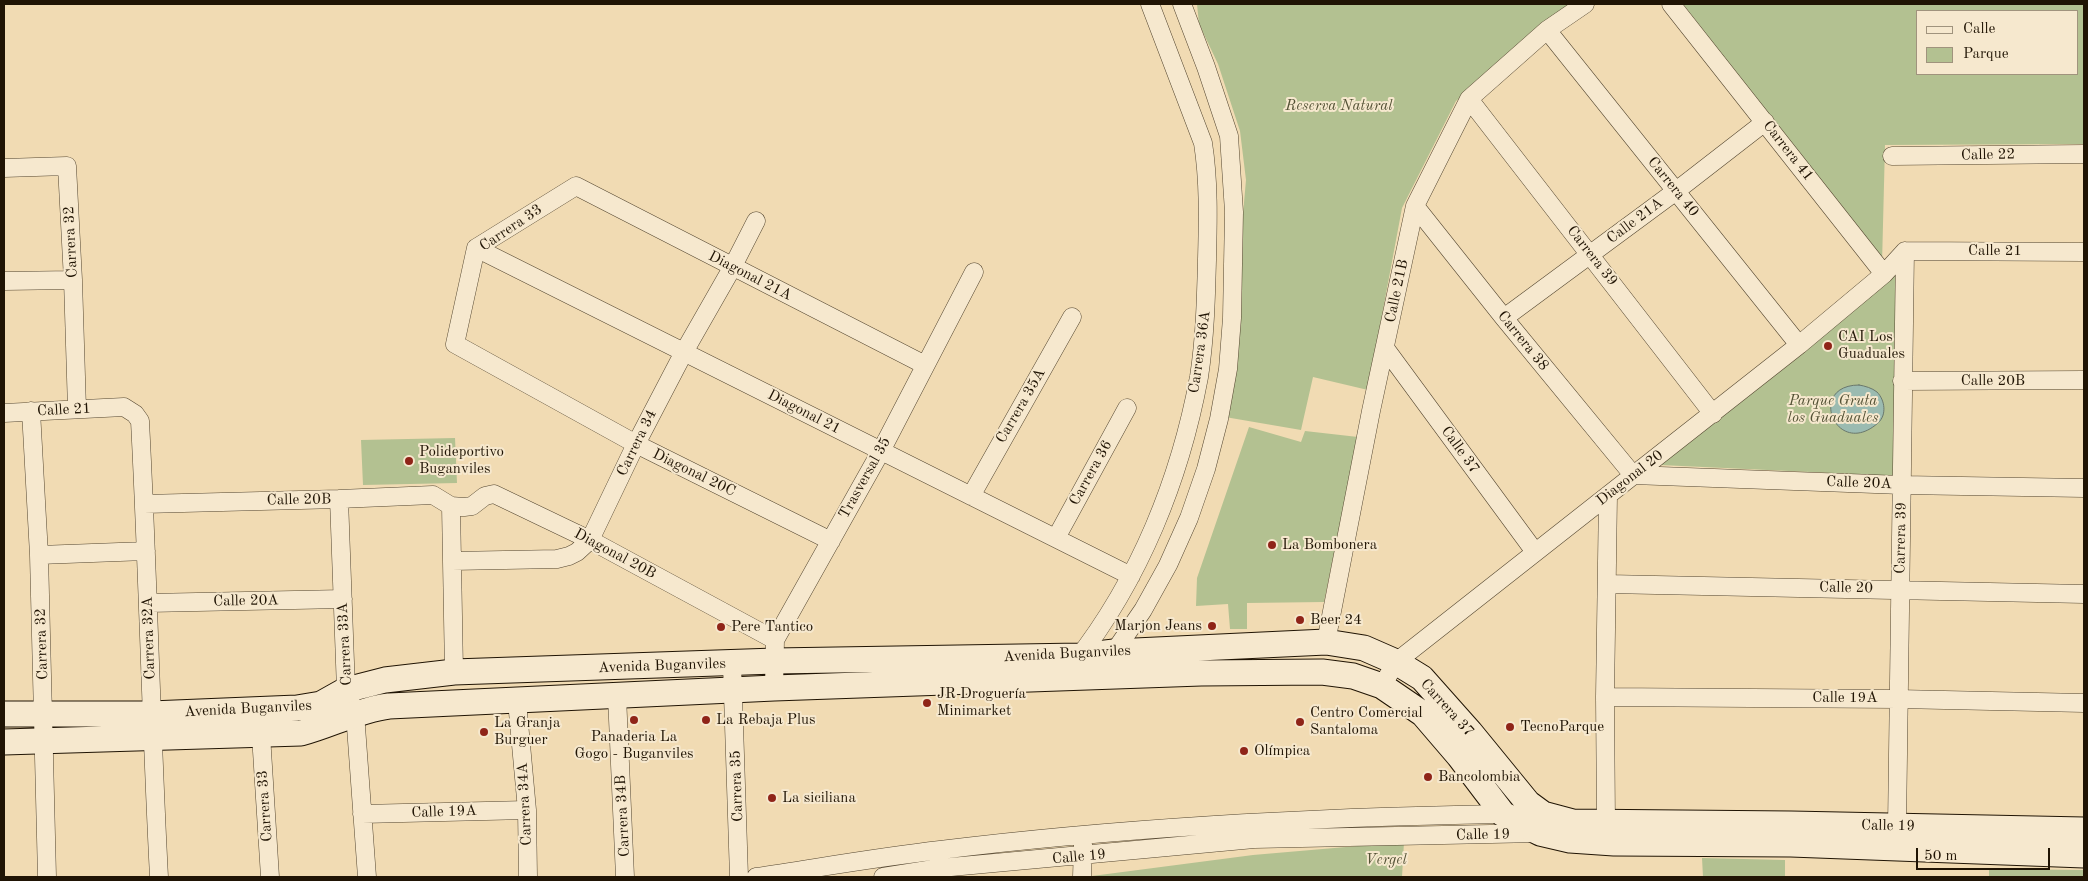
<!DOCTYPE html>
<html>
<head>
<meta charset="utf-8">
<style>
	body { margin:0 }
	#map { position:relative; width:2088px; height:881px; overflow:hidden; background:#f1dbb3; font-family:"Old Standard TT",serif }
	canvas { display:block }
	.frame { position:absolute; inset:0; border:5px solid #201404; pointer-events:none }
	.legend { position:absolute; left:1916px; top:10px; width:162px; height:65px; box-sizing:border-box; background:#f6e8ce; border:1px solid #a0937d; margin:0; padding:6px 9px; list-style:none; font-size:15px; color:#201404 }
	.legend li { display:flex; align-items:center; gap:10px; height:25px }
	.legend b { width:25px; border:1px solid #a0937d }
	.scale { position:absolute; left:1916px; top:848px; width:134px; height:22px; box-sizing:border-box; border:2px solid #201404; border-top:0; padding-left:6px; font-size:15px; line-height:18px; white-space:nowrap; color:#201404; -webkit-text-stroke:4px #f6e8ce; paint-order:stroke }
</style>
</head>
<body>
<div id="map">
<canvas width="2088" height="881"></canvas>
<div class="frame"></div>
<ul class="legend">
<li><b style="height:6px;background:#f6e8ce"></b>Calle</li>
<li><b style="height:14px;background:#b3c191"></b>Parque</li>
</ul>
<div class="scale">50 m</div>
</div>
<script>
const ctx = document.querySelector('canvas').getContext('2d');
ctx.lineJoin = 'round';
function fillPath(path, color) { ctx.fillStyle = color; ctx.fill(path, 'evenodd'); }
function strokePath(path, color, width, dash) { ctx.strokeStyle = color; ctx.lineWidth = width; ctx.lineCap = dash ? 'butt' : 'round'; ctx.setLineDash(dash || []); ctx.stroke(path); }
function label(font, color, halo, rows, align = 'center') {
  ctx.font = font + ' "Old Standard TT",serif'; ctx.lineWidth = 4; ctx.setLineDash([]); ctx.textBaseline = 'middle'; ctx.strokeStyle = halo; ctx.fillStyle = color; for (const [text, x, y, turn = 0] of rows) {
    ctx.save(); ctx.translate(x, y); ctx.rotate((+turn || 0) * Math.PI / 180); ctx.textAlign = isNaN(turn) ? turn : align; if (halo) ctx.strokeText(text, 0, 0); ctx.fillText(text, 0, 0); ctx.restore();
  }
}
const green = new Path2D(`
	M1197,4H1577L1542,28L1456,101L1402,208L1368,390L1313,377L1301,430L1225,417L1246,180L1240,131L1218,64L1199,24Z
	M1683,4H2084V144L1885,145L1882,264ZM1917,11H2077V74H1917Z
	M1898,271L1896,476L1660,465Z
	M1249,427L1301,442L1305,431L1358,437L1324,602L1247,603V629H1230L1228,604L1196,606L1197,578Z
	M455,438L457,483L363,485L361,440Z
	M1404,842L1402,877H1092V876L1253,855Z
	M1702,858L1785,860V877H1703Z
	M1989,869L2084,870V877H1989Z`);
const water = new Path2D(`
	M1859,385C1865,386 1872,388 1877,392C1885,400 1887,415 1878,423C1836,460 1806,385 1859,385Z`);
const street = new Path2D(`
	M1671,4L1884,274
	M1547,30L1799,345
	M1469,99L1713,414
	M1892,156L2084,154
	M4,168L67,166L73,280L77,409
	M1415,206L1504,318L1633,475L1902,485L2084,488
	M476,248L1131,576
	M1905,251L2084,252
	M4,281L73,280
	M1504,318L1676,191L1765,122
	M1385,348L1535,552
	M1902,381L2084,380
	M31,411L39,555L47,877
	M4,413L124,407L135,414L140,421C148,573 151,725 159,877
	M971,496L1072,317
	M339,499L346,690L355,713L367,877
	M144,504L339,499L433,495L451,506L464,507L472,506L485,496L494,494L590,540L775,640
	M451,506L454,672
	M1056,538L1127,408
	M831,541L636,444L455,344L476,248L576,186L925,365
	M39,555L146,551
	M452,561L557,559L569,556L577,552L590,540L636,444L684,352L732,268L756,221
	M1608,584L2084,594
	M148,603L343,599
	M1326,642L1371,411L1415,206L1469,99L1547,30L1585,4
	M1110,658L1143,610L1168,565L1189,518L1206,469L1219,419L1228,369L1232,318L1234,212L1229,136L1206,67L1182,4
	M1075,662C1140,579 1180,479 1199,377C1205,338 1206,299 1207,260C1208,221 1209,181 1203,143L1150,4
	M732,664L739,877
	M1382,686L1396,662L1799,345L1884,274L1905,251
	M774,688L775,640L881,451L974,272
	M617,696L625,877
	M1605,697L1898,699L2084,703
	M517,701L527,810L528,877
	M261,735L270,877
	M362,814L527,810
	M1606,824L1605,697L1608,495
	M1897,826L1905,251
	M756,877C817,868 879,857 940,850C1127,827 1314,817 1503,814
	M883,877L940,868L1254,839L1538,833
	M1082,877L1083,845`);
const secondary = new Path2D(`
	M4,714H151L297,708L321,704L346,690L385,680L454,672L775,661L1080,656L1114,652L1326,642L1364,648L1396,662L1422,678L1470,732L1528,803L1543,814L1573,822L1791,824L2084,830
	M4,742L301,733C331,725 358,710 389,706L774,688L1201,673L1322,672L1353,676L1382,686L1423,714L1459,756L1503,814L1540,833L1570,840L1614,843L1791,844L2084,855`);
const markers = [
	[1828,346,5,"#8f2418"],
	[409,461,5,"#8f2418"],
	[1272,545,5,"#8f2418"],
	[1300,620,5,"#8f2418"],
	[1212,626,5,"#8f2418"],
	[721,627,5,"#8f2418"],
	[927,703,5,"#8f2418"],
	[634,720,5,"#8f2418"],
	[706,720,5,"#8f2418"],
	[1300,722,5,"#8f2418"],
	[1510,727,5,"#8f2418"],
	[484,732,5,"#8f2418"],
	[1244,751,5,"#8f2418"],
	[1428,777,5,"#8f2418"],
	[772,798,5,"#8f2418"]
];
const parkNames = [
	["Reserva Natural",1339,106],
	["Parque Gruta",1833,401],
	["los Guaduales",1833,418],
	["Vergel",1386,860]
];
const streetNames = [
	["Carrera 41",1788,151,52],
	["Calle 22",1988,155,-1],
	["Carrera 40",1673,187,51],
	["Calle 21A",1635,221,-37],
	["Carrera 33",511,228,-34],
	["Carrera 32",71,242,-93],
	["Calle 21",1995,251],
	["Carrera 39",1592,256,52],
	["Diagonal 21A",750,276,27],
	["Calle 21B",1397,291,-78],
	["Carrera 38",1523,341,51],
	["Carrera 36A",1200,352,-82],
	["Calle 20B",1993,381],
	["Carrera 35A",1021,406,-60],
	["Calle 21",64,410,-3],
	["Diagonal 21",804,412,27],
	["Carrera 34",637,443,-64],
	["Calle 37",1460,450,54],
	["Diagonal 20C",694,473,26],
	["Carrera 36",1091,473,-61],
	["Trasversal 35",865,478,-61],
	["Diagonal 20",1630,478,-38],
	["Calle 20A",1859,483,2],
	["Calle 20B",299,500,-1],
	["Carrera 39",1901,538,-89],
	["Diagonal 20B",615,554,28],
	["Calle 20",1846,588,1],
	["Calle 20A",246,601,-1],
	["Carrera 32A",149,638,-92],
	["Carrera 32",42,644,-92],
	["Carrera 33A",345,644,-93],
	["Avenida Buganviles",1067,654,-3],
	["Avenida Buganviles",662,666,-2],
	["Calle 19A",1845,698],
	["Carrera 37",1447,708,48],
	["Avenida Buganviles",248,709,-3],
	["Carrera 35",737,786,-92],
	["Carrera 34A",525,804,-93],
	["Carrera 33",265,806,-94],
	["Calle 19A",444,812,-2],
	["Carrera 34B",623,816,-93],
	["Calle 19",1888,826,1],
	["Calle 19",1483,835,-1],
	["Calle 19",1079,857,-5]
];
const poiNames = [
	["CAI Los",1838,337],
	["Guaduales",1838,354],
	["Polideportivo",419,452],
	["Buganviles",419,469],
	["La Bombonera",1282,545],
	["Beer 24",1310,620],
	["Marjon Jeans",1202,626,"right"],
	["Pere Tantico",731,627],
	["JR Droguería",937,694],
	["Minimarket",937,711],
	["Centro Comercial",1310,713],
	["Santaloma",1310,730],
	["La Rebaja Plus",716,720],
	["La Granja",494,723],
	["Burguer",494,740],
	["TecnoParque",1520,727],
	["Panaderia La",634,737,"center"],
	["Gogo - Buganviles",634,754,"center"],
	["Olímpica",1254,751],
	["Bancolombia",1438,777],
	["La siciliana",782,798]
];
fillPath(green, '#b3c191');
fillPath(water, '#9bbbb1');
strokePath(water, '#6a786c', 1);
strokePath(street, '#544630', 19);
strokePath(secondary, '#201404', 27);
strokePath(street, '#f6e8ce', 18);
strokePath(secondary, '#f6e8ce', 25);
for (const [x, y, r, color] of markers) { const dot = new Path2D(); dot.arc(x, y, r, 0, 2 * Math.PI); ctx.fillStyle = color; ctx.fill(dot); strokePath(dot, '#f6e8ce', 2); }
label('italic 15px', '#535135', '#f6e8ce', parkNames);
label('15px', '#201404', '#f6e8ce', streetNames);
label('15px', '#201404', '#f6e8ce', poiNames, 'left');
</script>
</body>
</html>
